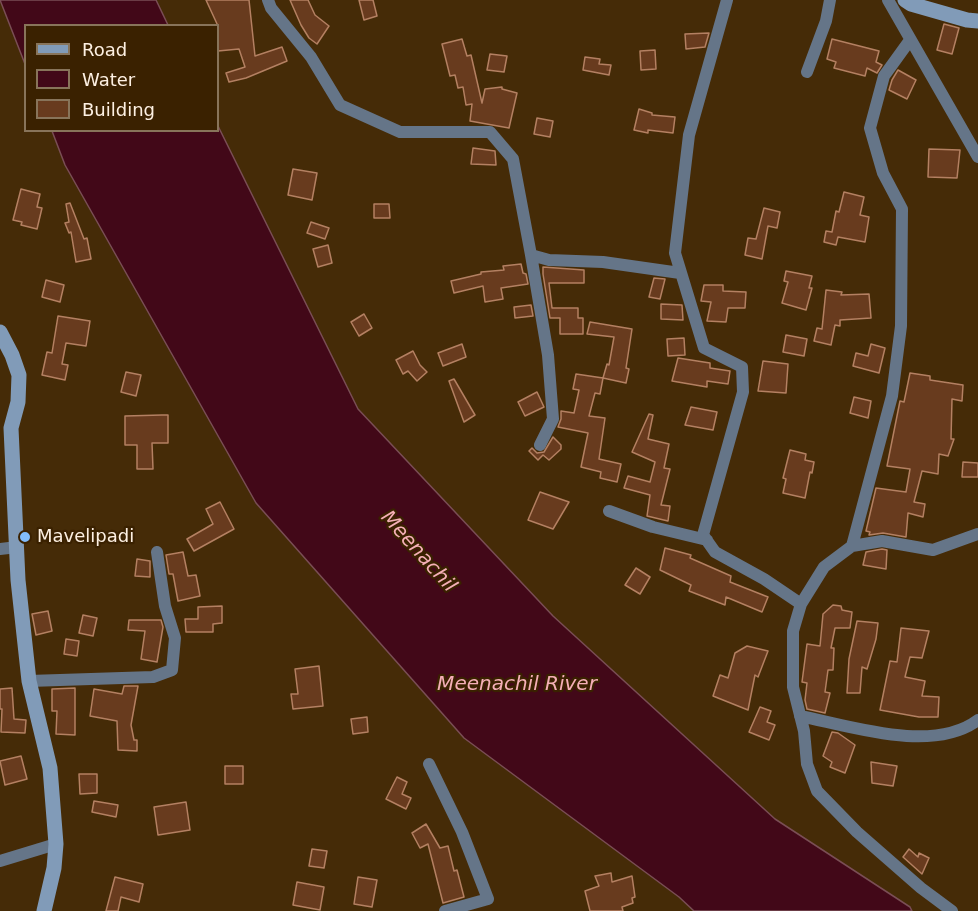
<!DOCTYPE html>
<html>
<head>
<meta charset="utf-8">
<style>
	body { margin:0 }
	#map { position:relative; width:978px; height:911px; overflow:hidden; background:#452b07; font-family:"DejaVu Sans",sans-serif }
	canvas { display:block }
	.legend { position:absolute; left:24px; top:24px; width:195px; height:108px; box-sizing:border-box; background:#3a2100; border:2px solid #88745a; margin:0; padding:8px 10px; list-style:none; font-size:18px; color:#fdf0e2 }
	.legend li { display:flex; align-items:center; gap:12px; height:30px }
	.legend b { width:30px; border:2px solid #88745a }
</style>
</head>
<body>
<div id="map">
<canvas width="978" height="911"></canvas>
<ul class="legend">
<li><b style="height:8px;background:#819bb8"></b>Road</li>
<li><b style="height:16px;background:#420818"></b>Water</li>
<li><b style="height:16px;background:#683b1e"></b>Building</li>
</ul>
</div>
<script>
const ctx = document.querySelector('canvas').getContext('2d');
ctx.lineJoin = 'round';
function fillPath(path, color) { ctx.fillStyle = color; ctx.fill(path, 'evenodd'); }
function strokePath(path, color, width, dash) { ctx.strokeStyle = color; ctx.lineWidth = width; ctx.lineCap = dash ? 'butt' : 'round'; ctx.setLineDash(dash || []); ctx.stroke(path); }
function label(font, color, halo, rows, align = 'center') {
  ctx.font = font + ' "DejaVu Sans",sans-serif'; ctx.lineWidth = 4.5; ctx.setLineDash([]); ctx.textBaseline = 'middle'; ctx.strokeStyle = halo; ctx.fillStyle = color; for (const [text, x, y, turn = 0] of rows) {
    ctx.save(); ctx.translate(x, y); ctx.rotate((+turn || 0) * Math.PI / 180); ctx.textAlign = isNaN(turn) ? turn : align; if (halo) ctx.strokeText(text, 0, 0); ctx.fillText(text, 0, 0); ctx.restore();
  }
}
const water = new Path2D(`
	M0,0H156L168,25L26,26L25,64Z
	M218,126L358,409L553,616L775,819L910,907L912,911H694L679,897L464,738L256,503L65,165L52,131L218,130Z`);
const building = new Path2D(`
	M206,0H249L255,56L282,47L287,61L246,78L229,82L226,73L245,67L239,49L218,51V26Z
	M290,0H308L315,15L329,26L317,44L309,38L301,25Z
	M359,0H373L377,16L364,20Z
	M944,24L959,28L952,54L937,50Z
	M709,33L705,47L686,49L685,34Z
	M462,39L467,56L471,55L482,103L485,89L502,87V89L517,93L509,128L470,121L472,104L466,105L463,87L458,88L455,75L450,76L442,44Z
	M832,39L879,51L876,62L882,65L877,73L867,68L865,76L834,68L836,62L827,59Z
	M655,50L656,69L641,70L640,51Z
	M490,54L507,56L504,72L487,70Z
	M585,57L600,59L599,64L611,65L609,75L583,70Z
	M898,70L916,80L907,99L889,90L892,80Z
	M639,109L652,113V115L675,117L673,133L648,130V133L634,130Z
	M537,118L553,121L550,137L534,134Z
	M473,148L495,151L496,165L471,164Z
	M929,149L960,150L957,178L928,177Z
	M293,169L317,173L312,200L288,195Z
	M21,189L40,194L37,207L42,208L37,229L21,225L22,222L13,220Z
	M844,192L864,197L860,215L869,217L865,242L838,237L836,245L824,242L826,231L832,232L836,211L839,212Z
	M70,203L84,239L87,238L91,259L76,262L71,232L69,233L65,223L69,222L66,204Z
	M374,204H389L390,218H374Z
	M764,208L780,212L777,228L768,226L762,259L745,255L748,238L756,239Z
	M311,222L329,228L325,239L307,233Z
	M328,245L332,263L318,267L313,249Z
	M521,264L523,273L526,274L528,284L501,288L503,299L485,302L483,286L454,293L451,281L481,274V272L504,270L503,266Z
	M543,267L584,270V283H549L552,308H578V318H583V334H560V318H550L543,274Z
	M786,271L812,276L809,288H812L806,310L782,303L788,282L784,281Z
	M654,278L665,279L660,299L649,297Z
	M46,280L64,285L60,302L42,297Z
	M704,285H723V291L746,292L745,308H728L726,322L707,321L711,302L701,301Z
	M826,290L842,292L841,295L869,294L871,318L840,320V326L835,325L831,345L814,341L817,328L822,329Z
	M661,304L682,305L683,320L661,319Z
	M531,305L533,316L515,318L514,307Z
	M364,314L372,328L359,336L351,322Z
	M58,316L90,321L86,346L66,343L62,364L68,365L65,380L42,375L47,352L52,353Z
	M590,322L632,329L626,368L629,369L626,383L603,378L607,364L609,365L614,337L587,334Z
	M786,335L807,339L804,356L783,352Z
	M684,338L685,355L668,356L667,339Z
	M462,344L466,357L443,366L438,353Z
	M871,344L885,348L879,373L853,366L856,353L868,356Z
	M413,351L420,365L427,372L417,381L408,371L403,374L396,360Z
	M678,358L710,363V368L730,371L728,384L707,381V387L672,381Z
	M763,361L788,364L786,393L758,391Z
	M126,372L141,375L136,396L121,392Z
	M910,373L930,376V380L963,385L962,401L952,399L951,439H954L948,456L939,454L938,474L922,471L914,502L925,504L923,517L908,513L906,537L883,533L869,535L870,532L866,531L876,488L906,492L910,469L887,466L900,401L904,402Z
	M576,374L603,378L600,394L595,393L589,416L605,418L599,459L621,464L617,482L600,478L601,472L581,467L588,433L558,427L561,419V411L574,413L579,390L573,389Z
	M454,379L475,415L464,422L449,381Z
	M537,392L544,407L525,416L518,402Z
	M854,397L871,401L868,418L850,413Z
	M691,407L717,412L713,430L685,425Z
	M649,414L653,415L648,439L669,444L664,468L670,469L661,505L670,506L668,521L647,516L650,495L624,488L628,476L650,482L655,462L632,452Z
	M162,415H168V443H152L153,469H137V445H125V416Z
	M553,437L561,445V449L549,460L543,455L538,460L529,451L532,448L537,453L544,452Z
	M790,450L806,454L805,460L814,462L812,473L810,472L805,498L783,493L786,479L783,478Z
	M963,462L978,463V477H962Z
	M540,492L569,502L553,529L528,520Z
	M220,502L234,529L194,551L187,539L213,524L206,509Z
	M665,548L691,555L690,558L731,576L730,582L768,597L762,612L726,597L725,605L689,591L691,585L660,570Z
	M882,549L887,550L886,569L863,565L866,552Z
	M183,552L188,576L196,575L200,596L178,601L173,574H169L166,555Z
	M137,559L150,561V577L135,576Z
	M636,568L650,577L640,594L625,585Z
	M833,605L841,606L842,610L852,612L850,628H835L831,648H834L833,670H828L825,692L830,693L825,713L807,709L805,700L807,683L802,682L807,644L820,646L823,614Z
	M222,606V623L213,624V632H186L185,619H198V607Z
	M48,611L52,631L36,635L32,614Z
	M83,615L97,618L93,636L79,633Z
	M129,620H161L163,627L157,662L141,659L145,631L128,630Z
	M857,621L878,623L876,639L867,669L862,667L860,693H847L849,659Z
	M901,628L929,631L922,658L910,657L905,677L925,681L922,696L939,697L938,717H919L880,710L890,661L897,662Z
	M66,639L79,641L77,656L64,654Z
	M747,646L768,651L758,677L755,675L748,710L713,696L720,675L728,678L735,653Z
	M319,666L323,706L293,709L291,694H298L295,669Z
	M124,686H138L131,725L134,740H137V751L118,750L117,721L90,716L94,689L122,694Z
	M12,688L14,719L26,720L25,733L1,732L2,709H0V689Z
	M75,688V735L56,734L57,711H52V689Z
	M760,707L771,711L767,722L775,725L769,740L749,732Z
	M367,717L368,732L353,734L351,719Z
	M832,732L838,733L855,745L845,773L830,767L832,762L823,756Z
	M21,756L27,779L5,785L0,761Z
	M871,762L897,766L893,786L872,783Z
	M225,766H243V784H225Z
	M79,774H97V793L80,794Z
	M397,777L407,782L402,794L411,798L406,809L386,799Z
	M94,801L118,805L116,817L92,812Z
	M186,802L190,830L158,835L154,807Z
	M426,824L440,848L448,846L454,871L457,870L464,897L443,903L428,844L420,848L412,833Z
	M312,849L327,851L324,868L309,866Z
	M909,849L918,857L919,853L929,858L922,874L903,857Z
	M611,873L612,882L632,876L635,897L632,898L633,903L622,907L623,911H590L585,891L599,886L595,876Z
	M115,877L143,884L139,902L121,897L118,911H106Z
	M358,877L377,880L372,907L354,904Z
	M297,882L324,887L320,910L293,905Z`);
const minor = new Path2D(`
	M268,0L271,8L311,57L340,105L400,132H490L513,159L531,255L549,260L603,262L680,273
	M727,0L689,135L675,253L704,348L742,367L743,392L703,535L715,552L764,579L801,604L793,631V687L804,731L807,764L817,791L857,832L921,888L952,911
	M888,0L978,157
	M807,72L826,21L830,0
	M531,255L548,355L553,419L540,445
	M609,511L653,527L707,540
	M852,546L892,396L901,326L902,209L883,173L870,128L884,76L910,40
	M0,549L17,547
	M801,604L824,567L852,546L882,541L933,550L978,534
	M29,681L153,677L172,670L175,638L165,606L157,552
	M800,716C850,726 933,754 978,720
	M429,764L462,832L488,899L445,911
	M0,861L56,844`);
const secondary = new Path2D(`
	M905,0L911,4L967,20L978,21
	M0,332L12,355L19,375L18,402L11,428L18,580L29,681L50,768L56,844L54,868L44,911`);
const markers = [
	[25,537,6,"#82bcfa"]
];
const poiNames = [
	["Mavelipadi",37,537]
];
const waterNames = [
	["Meenachil",418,552,48],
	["Meenachil River",517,685]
];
fillPath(water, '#420818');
strokePath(water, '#7a4e55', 1.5);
fillPath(building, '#683b1e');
strokePath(building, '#b48062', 1.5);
strokePath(minor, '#657588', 12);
strokePath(secondary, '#819bb8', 15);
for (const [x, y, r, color] of markers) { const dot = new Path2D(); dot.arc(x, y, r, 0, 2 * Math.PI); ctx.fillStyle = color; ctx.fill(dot); strokePath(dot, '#3a2100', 2); }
label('18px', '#fdf0e2', '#3a2100', poiNames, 'left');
label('italic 20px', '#f5afb7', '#3a2100', waterNames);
</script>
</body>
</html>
